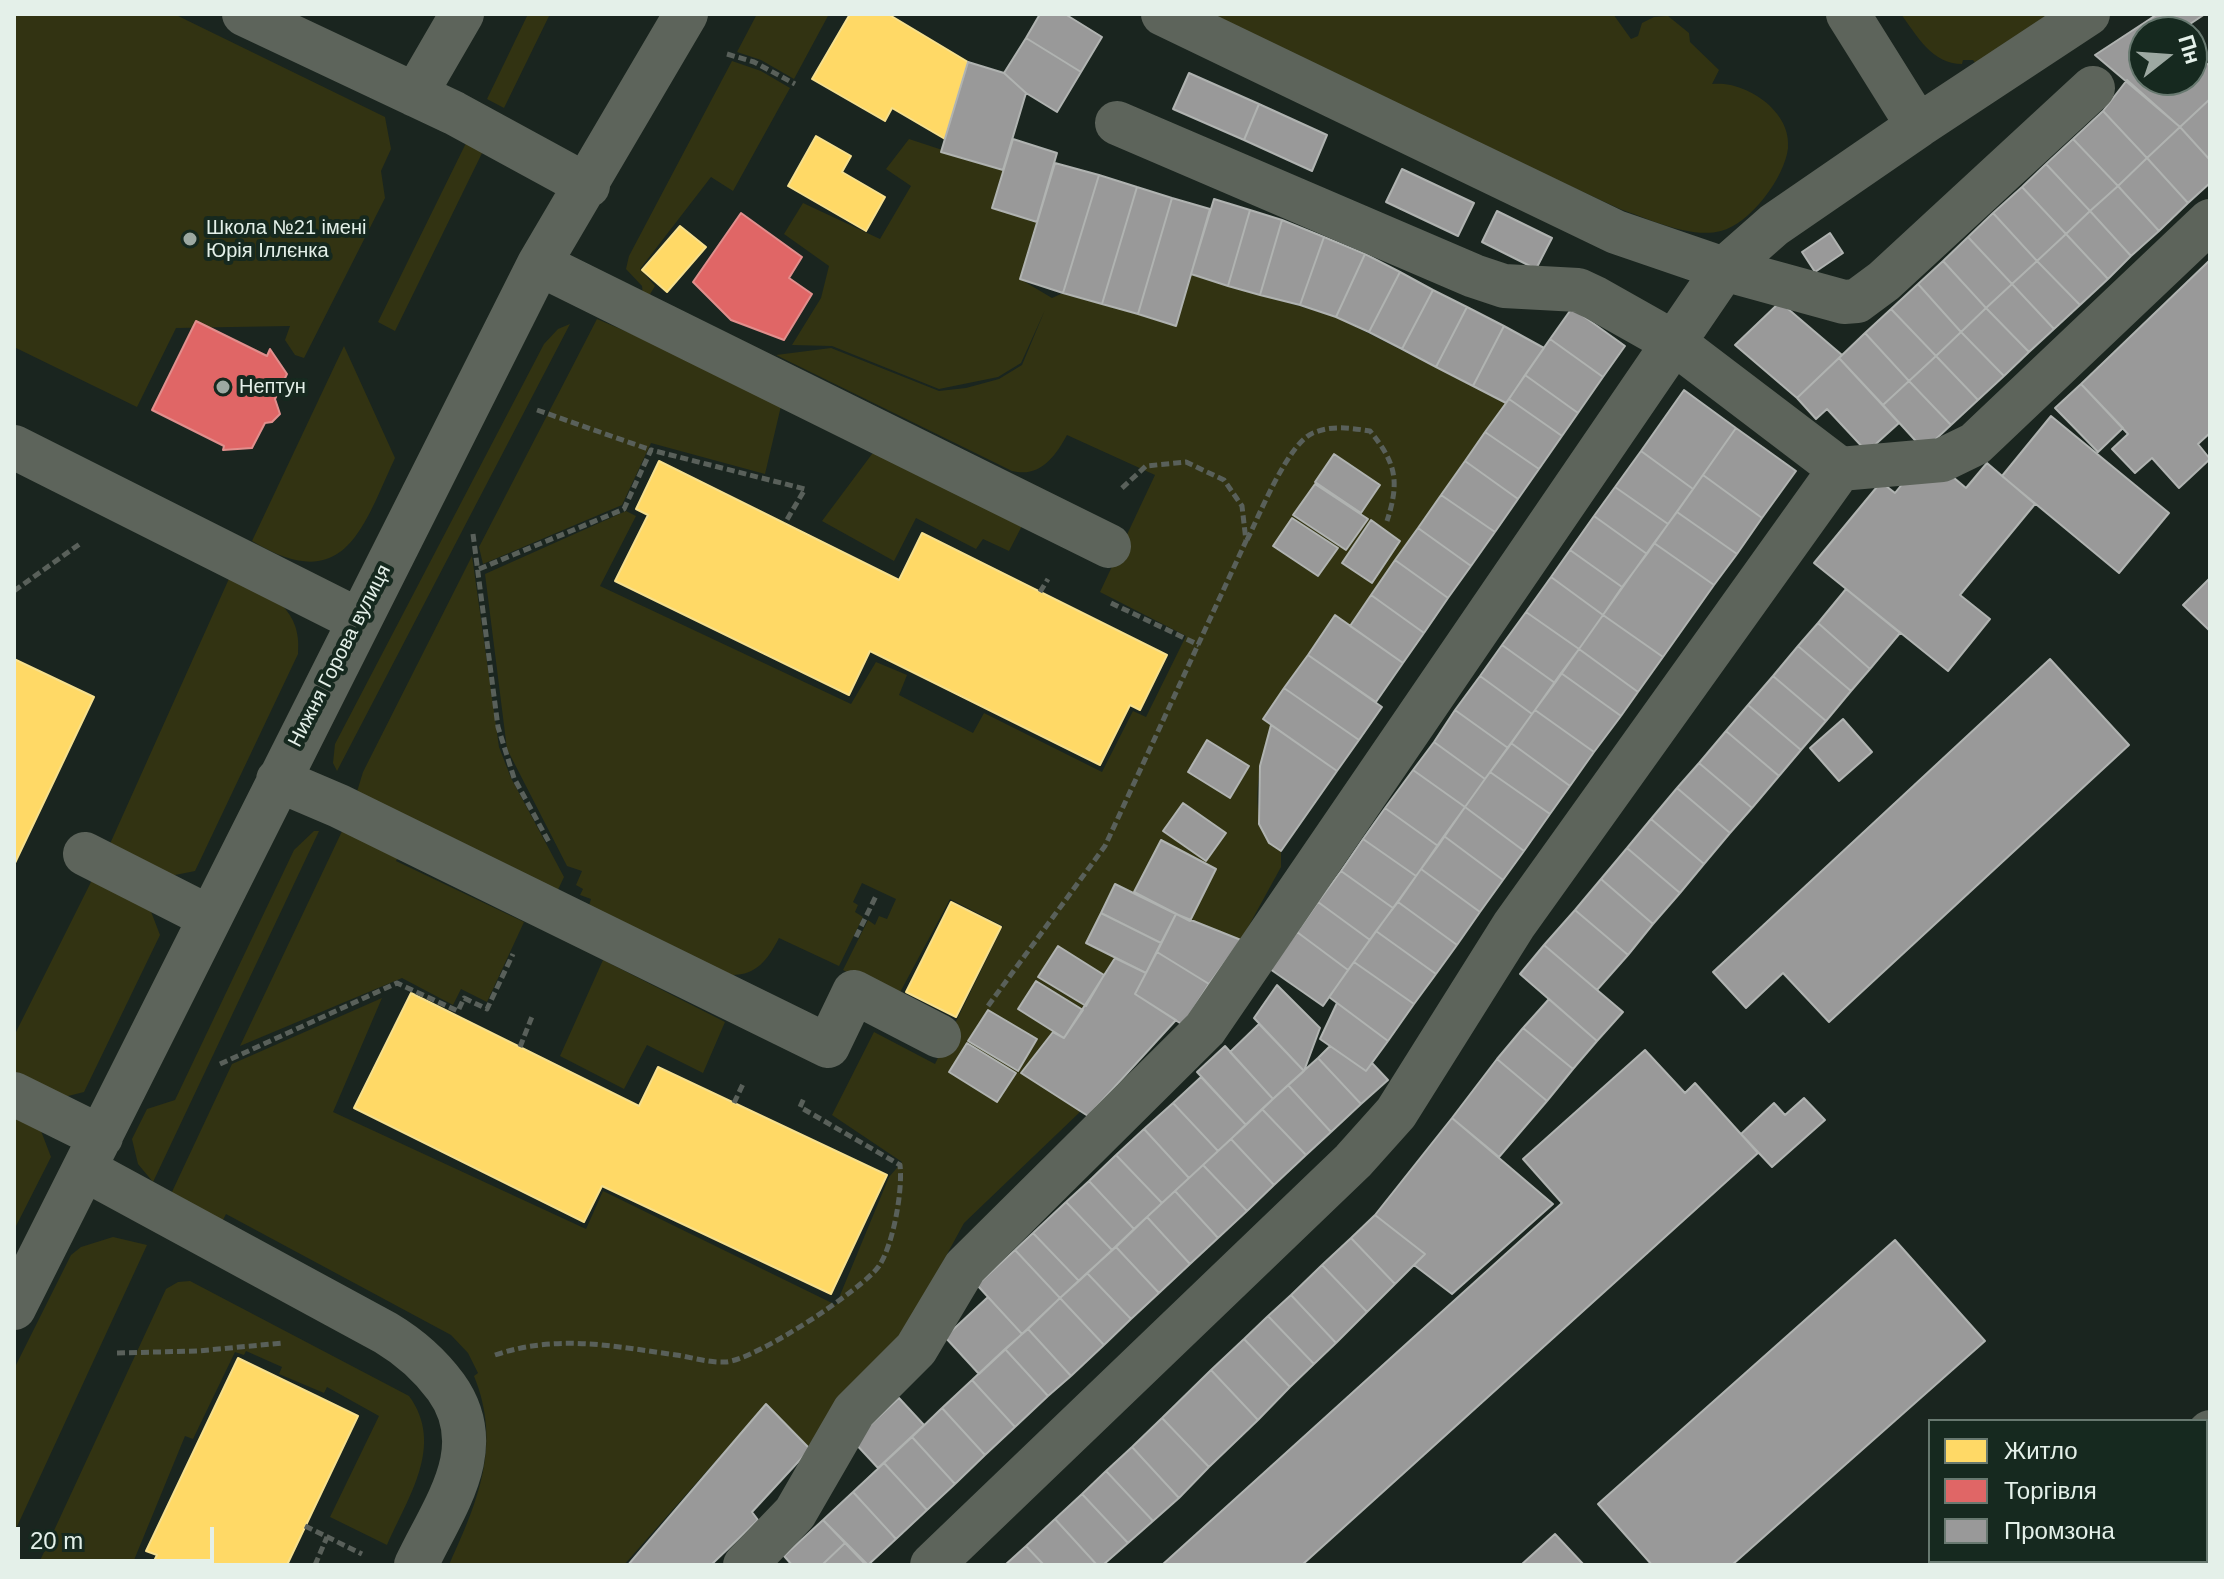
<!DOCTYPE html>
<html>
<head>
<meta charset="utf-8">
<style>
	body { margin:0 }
	#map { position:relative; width:2224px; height:1579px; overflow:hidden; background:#1a251f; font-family:Helvetica,sans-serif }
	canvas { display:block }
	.frame { position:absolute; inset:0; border:16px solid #e4f0e9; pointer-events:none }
	.legend { position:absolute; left:1928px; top:1419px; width:280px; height:144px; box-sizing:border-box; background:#16291f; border:2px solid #687970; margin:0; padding:10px 14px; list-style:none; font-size:24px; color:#e4f0e9 }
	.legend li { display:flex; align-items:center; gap:16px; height:40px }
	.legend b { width:40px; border:2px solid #687970 }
	.north { position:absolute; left:2128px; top:16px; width:80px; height:80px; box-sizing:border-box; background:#16291f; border:2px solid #687970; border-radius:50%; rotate:73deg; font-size:22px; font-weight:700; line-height:32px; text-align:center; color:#e4f0e9 }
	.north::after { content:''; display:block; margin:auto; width:28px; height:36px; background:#9da9a2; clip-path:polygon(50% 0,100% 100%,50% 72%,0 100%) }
	.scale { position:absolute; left:16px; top:1527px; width:198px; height:36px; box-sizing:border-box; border:4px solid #e4f0e9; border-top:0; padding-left:10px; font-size:24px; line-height:28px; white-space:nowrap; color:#e4f0e9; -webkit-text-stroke:6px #16291f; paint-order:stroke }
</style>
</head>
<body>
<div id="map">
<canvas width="2224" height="1579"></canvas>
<div class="frame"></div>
<ul class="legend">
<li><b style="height:22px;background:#ffd966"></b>Житло</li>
<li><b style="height:22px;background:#e06666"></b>Торгівля</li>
<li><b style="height:22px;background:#999"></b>Промзона</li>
</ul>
<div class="north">Пн</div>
<div class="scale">20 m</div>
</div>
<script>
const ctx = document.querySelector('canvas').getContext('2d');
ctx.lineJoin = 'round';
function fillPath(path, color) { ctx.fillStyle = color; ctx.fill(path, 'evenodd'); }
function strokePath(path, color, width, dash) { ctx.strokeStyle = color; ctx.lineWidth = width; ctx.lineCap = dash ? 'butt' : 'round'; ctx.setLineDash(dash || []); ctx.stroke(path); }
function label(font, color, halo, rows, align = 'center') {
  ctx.font = font + ' Helvetica,sans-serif'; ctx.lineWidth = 8; ctx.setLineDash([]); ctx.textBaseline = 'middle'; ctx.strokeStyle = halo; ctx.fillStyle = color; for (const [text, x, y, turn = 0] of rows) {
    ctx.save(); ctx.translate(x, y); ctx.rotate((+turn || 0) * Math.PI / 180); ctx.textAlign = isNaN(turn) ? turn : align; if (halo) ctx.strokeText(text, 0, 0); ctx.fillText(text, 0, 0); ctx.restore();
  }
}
const green = new Path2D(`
	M14,14H174L385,117L391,149L381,171L385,198L304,358L295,355L285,340L290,326L176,328L137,407L14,347Z
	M528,14H550L504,108L487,99Z
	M757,14H829L794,79L761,60L737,52Z
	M1196,14H1613L1631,39L1638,36L1642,23L1654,17L1668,16L1689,33L1690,42L1719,70L1712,84C1745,80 1792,111 1788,148C1785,177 1750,224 1721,231C1690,239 1649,219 1620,209Z
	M1901,14H2051L1976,64L1973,60H1963L1962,64C1932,64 1917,36 1901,14Z
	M732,61L761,71L790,88L733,191L711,177L640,269L655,286L644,304L642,286L626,269L629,256Z
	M469,137L486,145L395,331L378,322Z
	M909,139L1003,170L992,208L1037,222L1020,279L1052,298L1063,293L1175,325L1191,274L1336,317L1506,403L1350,626L1335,616L1263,719L1271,725C1260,764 1243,823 1281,851V867L1241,940L1177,914L1146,973L1115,958L1064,1038L1053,1032L1021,1073L1081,1111L964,1223L898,1344L810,1449L766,1404L624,1565H449C478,1501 502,1445 474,1376L478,1373L468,1353L451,1335L226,1214L222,1222L171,1194L232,1064L382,998L333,1112L586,1229L603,1191L836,1305L889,1177L902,1162L832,1115L874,1032L935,1064L1003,926L950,899L897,998L843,970L868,920L875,925L879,916L887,919L896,899L862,883L853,902L858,905L855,912L863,917L839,966L779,938C768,959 757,975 732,975L588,909L591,899L580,895L583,889L576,885L582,871L567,866L507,749L485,574L626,511L636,516L600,586L851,704L876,662L907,675L899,695L973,733L984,713L1102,772L1133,711L1146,717L1186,636L1100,592L1155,475L1067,435C1055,457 1040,478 1012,471L776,355L831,348L939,391L966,388L999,379L1022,365L1045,310L1021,363L998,377L939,389L832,346L792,345L821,298L829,266L784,234L803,203L880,239L911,186L886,169Z
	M597,319L770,393L781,406L765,474L651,443L622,505L483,564L479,547Z
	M570,324L337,771L333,763L335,744L544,344L558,329Z
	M344,346L395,458C362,529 345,597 252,541Z
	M888,452L1026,518L1009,551L983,539L976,549L916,518L894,561L822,521L872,454Z
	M472,556L499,747L511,778L564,877L556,894L356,795L363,772Z
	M232,572C266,592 303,607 298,654L195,871L165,877L109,846Z
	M345,825L400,852L396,861L524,922L487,1002L461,989L453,1005L402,978L240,1046Z
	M314,831H319L153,1182L138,1164L132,1139L147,1109L175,1100L294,850Z
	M93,878L150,909L160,935L84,1092L56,1099L14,1076V1036Z
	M603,960L725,1022L703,1073L647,1045L624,1089L560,1056Z
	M14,1117L41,1131L51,1157L14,1230Z
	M113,1237L147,1245L14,1533V1369L71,1255L81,1247Z
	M190,1281L409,1396C445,1445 408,1497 387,1545L330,1517L379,1416L327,1387L324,1393L279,1374L282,1367L246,1351L244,1355L235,1352L193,1439L185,1436L132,1565H38L166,1289L178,1282Z`);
const homes = new Path2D(`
	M850,14H888L968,62L945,139L892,108L885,121L812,79Z
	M816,136L851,156L842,172L885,197L866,231L788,186Z
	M680,226L706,247L667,292L642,270Z
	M659,461L899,580L922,533L1167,655L1140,710L1130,705L1100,765L870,651L849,695L615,581L648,515L636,509Z
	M14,659L94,697L14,865Z
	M951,902L1001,927L956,1017L906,992Z
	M411,993L639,1106L658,1067L887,1175L831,1294L602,1186L584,1222L354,1108Z
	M238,1358L358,1416L287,1565H152L157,1555L146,1551Z`);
const shops = new Path2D(`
	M741,213L802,257L789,278L812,294L784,340L731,320L693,282Z
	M196,321L267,356L270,349L287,374L275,399L280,414L272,422L265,423L252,448L223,450L224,446L152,410Z`);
const industry = new Path2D(`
	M1040,14H1065L1102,37L1081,72L1026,38Z
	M2157,14H2205L2178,32H2167L2150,19Z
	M2150,19L2167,32H2144V80H2192V52L2210,66V99L2180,127L2095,55Z
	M1026,38L1081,72L1057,112L1026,93L1004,73Z
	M968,62L1004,73L1026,93L1003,170L941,152Z
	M1189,73L1259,104L1244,140L1173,109Z
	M2127,80L2180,127L2147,158L2103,111Z
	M2210,99V160L2180,127Z
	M1259,104L1327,135L1312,171L1244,140Z
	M2103,111L2147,158L2118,186L2073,139Z
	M2180,127L2210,160V183L2188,203L2147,158Z
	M1013,139L1057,153L1037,222L992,208Z
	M2073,139L2118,186L2090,211L2046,164Z
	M2147,158L2188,203L2159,231L2118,186Z
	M1055,163L1099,175L1063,293L1020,279Z
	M2046,164L2090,211L2066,234L2022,187Z
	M1402,169L1474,203L1458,236L1386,202Z
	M1099,175L1137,187L1102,304L1063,293Z
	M2118,186L2159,231L2131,256L2090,211Z
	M1137,187L1172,198L1138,314L1102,304Z
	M2022,187L2066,234L2037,261L1993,213Z
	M1172,198L1210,209L1176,326L1138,314Z
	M1214,199L1250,210L1228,286L1191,274Z
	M1250,210L1282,220L1260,295L1228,286Z
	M1497,211L1552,238L1536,269L1482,242Z
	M2090,211L2131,256L2108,279L2066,234Z
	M1993,213L2037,261L2012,284L1968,237Z
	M1282,220L1324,237L1300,305L1260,295Z
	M1830,233L1843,253L1815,272L1802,252Z
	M2066,234L2108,279L2080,305L2037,261Z
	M1324,237L1365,254L1336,317L1300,305Z
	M1968,237L2012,284L1986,308L1943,261Z
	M1365,254L1400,272L1369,332L1336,317Z
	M2210,260V433L2198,444L2210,459L2179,488L2152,458L2135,473L2112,449L2128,434L2081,384Z
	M1943,261L1986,308L1961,332L1918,284Z
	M2037,261L2080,305L2054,329L2012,284Z
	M1400,272L1433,290L1402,349L1369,332Z
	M1918,284L1961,332L1936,356L1891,309Z
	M2012,284L2054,329L2029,352L1986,308Z
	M1433,290L1467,307L1436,367L1402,349Z
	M1780,302L1842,355L1797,398L1735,345Z
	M1467,307L1504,326L1473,386L1436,367Z
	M1572,308L1625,346L1603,377L1550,339Z
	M1986,308L2029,352L2004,376L1961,332Z
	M1891,309L1936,356L1909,381L1865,333Z
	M1504,326L1544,348L1506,403L1473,386Z
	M1961,332L2004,376L1978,400L1936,356Z
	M1865,333L1909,381L1883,405L1839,358Z
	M1550,339L1603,377L1578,413L1525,375Z
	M1936,356L1978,400L1951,425L1909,381Z
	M1839,358L1899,423L1867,452L1827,409L1816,419L1797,398Z
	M1525,375L1578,413L1562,436L1509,399Z
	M1909,381L1951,425L1924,450L1883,405Z
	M2081,384L2123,428L2098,452L2055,408Z
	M1684,390L1736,428L1693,489L1641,451Z
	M1509,399L1562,436L1539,469L1485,432Z
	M2051,416L2169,513L2119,573L2002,476Z
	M1736,428L1796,471L1762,518L1703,475Z
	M1485,432L1539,469L1518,499L1465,461Z
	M1641,451L1693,489L1668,524L1615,487Z
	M1334,454L1380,485L1361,513L1315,482Z
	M1465,461L1518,499L1495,532L1441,495Z
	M1987,463L2035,504L1960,595L1990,619L1948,671L1814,563L1881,482L1895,493L1903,483L1947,472L1966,488Z
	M1703,475L1762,518L1737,554L1677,512Z
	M1315,484L1368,519L1346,550L1293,515Z
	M1615,487L1668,524L1647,554L1594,516Z
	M1441,495L1495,532L1471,566L1418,528Z
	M1677,512L1737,554L1714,585L1654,543Z
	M1594,516L1647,554L1622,587L1570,550Z
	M1292,518L1338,548L1318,576L1273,546Z
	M1371,520L1400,541L1372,583L1342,563Z
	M1418,528L1471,566L1448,598L1395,560Z
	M1654,543L1714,585L1663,657L1603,615Z
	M1570,550L1622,587L1603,615L1551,577Z
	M1395,560L1448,598L1424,633L1371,595Z
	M1551,577L1603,615L1579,649L1526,612Z
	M2210,578V631L2183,605Z
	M1846,589L1900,633L1870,669L1818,623Z
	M1371,595L1424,633L1403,663L1350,626Z
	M1526,612L1579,649L1555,683L1502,645Z
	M1335,615L1403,663L1376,702L1308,655Z
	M1603,615L1663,657L1638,692L1579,649Z
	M1818,623L1870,669L1851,691L1798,646Z
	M1502,645L1555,683L1532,714L1480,676Z
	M1798,646L1851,691L1826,721L1773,676Z
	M1579,649L1638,692L1621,716L1561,673Z
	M1308,655L1382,707L1359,740L1284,688Z
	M2050,659L2129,745L1829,1022L1783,973L1746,1008L1713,972Z
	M1561,673L1621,716L1594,752L1535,710Z
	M1480,676L1532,714L1508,748L1455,710Z
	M1773,676L1826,721L1801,750L1748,705Z
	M1284,688L1359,740L1337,771L1263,719Z
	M1748,705L1801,750L1779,776L1726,731Z
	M1455,710L1508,748L1485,779L1434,742Z
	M1535,710L1594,752L1570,786L1511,743Z
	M1843,719L1872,752L1839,781L1810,748Z
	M1271,725L1337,771L1281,851L1269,843L1259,824L1260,766Z
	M1726,731L1779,776L1752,808L1699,763Z
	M1207,740L1249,766L1230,798L1188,772Z
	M1434,742L1485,779L1465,807L1413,770Z
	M1511,743L1570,786L1550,814L1490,772Z
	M1699,763L1752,808L1730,833L1677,788Z
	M1413,770L1465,807L1438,846L1385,808Z
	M1490,772L1550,814L1524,851L1465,807Z
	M1677,788L1730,833L1704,864L1651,819Z
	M1183,803L1226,833L1206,861L1163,831Z
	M1465,807L1524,851L1503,880L1444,836Z
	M1385,808L1438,846L1416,876L1363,839Z
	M1651,819L1704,864L1680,893L1627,848Z
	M1444,836L1503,880L1480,912L1421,869Z
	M1363,839L1416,876L1393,908L1341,871Z
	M1161,840L1216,869L1190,921L1134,892Z
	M1627,848L1680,893L1653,924L1601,879Z
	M1421,869L1480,912L1457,945L1398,902Z
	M1341,871L1393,908L1370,940L1318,902Z
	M1601,879L1653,924L1628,955L1575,910Z
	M1115,884L1176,914L1161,943L1101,913Z
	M1318,902L1370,940L1348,970L1297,932Z
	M1398,902L1457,945L1436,974L1376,931Z
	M1575,910L1628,955L1597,990L1544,945Z
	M1101,913L1161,943L1146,973L1086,943Z
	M1176,914L1241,940L1209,984L1157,952Z
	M1376,931L1436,974L1414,1004L1354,962Z
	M1297,932L1348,970L1323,1006L1270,969Z
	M1544,945L1623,1012L1597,1041L1520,974Z
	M1058,946L1104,975L1086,1006L1038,977Z
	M1157,952L1209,984L1183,1025L1135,994Z
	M1115,958L1146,973L1135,994L1176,1020L1088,1116L1021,1073L1053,1032L1064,1038Z
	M1354,962L1414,1004L1388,1041L1329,997Z
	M1036,981L1083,1010L1064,1038L1018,1009Z
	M1277,985L1320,1028L1304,1071L1254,1018Z
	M1549,999L1597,1041L1573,1069L1523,1028Z
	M1337,1003L1388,1041L1366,1071L1320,1039Z
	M988,1010L1037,1039L1018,1071L968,1041Z
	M1259,1024L1304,1071L1273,1099L1230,1052Z
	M1523,1028L1573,1069L1547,1101L1497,1059Z
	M967,1043L1016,1073L997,1102L949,1072Z
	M1225,1046L1273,1099L1246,1125L1197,1072Z
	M1330,1046L1366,1071L1372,1063L1388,1080L1361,1104L1318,1058Z
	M1645,1050L1685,1093L1695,1083L1758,1153L1302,1565H1162L1562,1203L1523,1159Z
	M1318,1058L1361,1104L1331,1132L1288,1085Z
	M1497,1059L1547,1101L1499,1157L1452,1118Z
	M1201,1077L1246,1125L1218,1151L1173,1103Z
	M1288,1085L1331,1132L1306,1155L1262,1109Z
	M1804,1098L1825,1120L1772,1167L1741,1134L1774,1103L1785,1115Z
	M1173,1103L1218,1151L1189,1178L1144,1129Z
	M1262,1109L1306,1155L1274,1185L1231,1139Z
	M1452,1118L1553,1204L1452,1294L1414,1265L1425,1254L1375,1215Z
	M1144,1129L1189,1178L1162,1203L1116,1155Z
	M1231,1139L1274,1185L1247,1211L1203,1165Z
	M1116,1155L1162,1203L1134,1229L1089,1181Z
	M1203,1165L1247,1211L1218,1238L1175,1191Z
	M1089,1181L1134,1229L1112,1250L1066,1202Z
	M1175,1191L1218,1238L1190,1264L1147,1217Z
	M1066,1202L1112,1250L1079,1281L1033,1233Z
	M1375,1215L1425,1254L1395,1284L1351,1238Z
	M1147,1217L1190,1264L1159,1293L1116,1247Z
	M1033,1233L1079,1281L1060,1298L1015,1250Z
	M1351,1238L1395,1284L1367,1312L1322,1265Z
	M1895,1240L1985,1341L1732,1565H1652L1598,1504Z
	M1116,1247L1159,1293L1131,1319L1087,1273Z
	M1015,1250L1060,1298L1022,1334L977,1285Z
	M1322,1265L1367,1312L1336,1343L1291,1295Z
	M1087,1273L1131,1319L1104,1345L1060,1298Z
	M1291,1295L1336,1343L1314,1364L1268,1316Z
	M988,1297L1022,1334L979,1374L945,1337Z
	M1060,1298L1104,1345L1071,1376L1028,1329Z
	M1268,1316L1314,1364L1290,1387L1244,1339Z
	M1028,1329L1071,1376L1048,1396L1005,1349Z
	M1244,1339L1290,1387L1258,1420L1211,1370Z
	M1005,1349L1048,1396L1015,1427L972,1380Z
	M1211,1370L1258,1420L1209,1467L1162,1418Z
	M972,1380L1015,1427L985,1455L942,1408Z
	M899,1398L924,1425L878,1468L853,1441Z
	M766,1404L810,1449L752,1512L758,1520L711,1565H628Z
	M942,1408L985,1455L955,1484L912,1437Z
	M1162,1418L1209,1467L1179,1498L1132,1447Z
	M912,1437L955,1484L927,1510L884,1463Z
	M1132,1447L1179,1498L1153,1521L1106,1471Z
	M884,1463L927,1510L896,1539L853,1492Z
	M1106,1471L1153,1521L1128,1543L1082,1494Z
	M853,1492L896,1539L868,1565L823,1520Z
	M1082,1494L1128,1543L1103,1565H1097L1055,1519Z
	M1055,1519L1097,1565H1044L1026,1546Z
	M823,1520L845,1543L822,1565H792L784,1556Z
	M1555,1534L1584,1565H1521Z
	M845,1543L866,1565H822Z
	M1026,1546L1044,1565H1005Z`);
const path = new Path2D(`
	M727,54L754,62L795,84
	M537,410L651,450
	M473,534L498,727L514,778L550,844
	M1247,540C1259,516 1288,443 1313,433C1332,425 1350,428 1370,431C1396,463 1400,481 1387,521
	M479,569L624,509L651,450L805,489L785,523
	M14,591L81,543
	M1040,592L1048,579
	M1111,603L1199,645
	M856,937L877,894
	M988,1006L1105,846L1246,541L1242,506L1224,480L1186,462L1146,466L1121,489
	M520,1047L533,1014
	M220,1064L397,983L458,1011L464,998L487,1009L513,954
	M734,1103L743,1084
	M117,1353L198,1351L283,1343
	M495,1355C557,1334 613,1346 676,1355C691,1357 709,1363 725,1362C754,1361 862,1290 879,1266C893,1245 903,1191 900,1165L800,1107L804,1098
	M305,1526L362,1554
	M315,1565L327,1537`);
const minor = new Path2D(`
	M244,14L454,113L588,186
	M1163,14L1616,232L1724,269L1844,302L1857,301L1884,281L2093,88
	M415,95L462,14
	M1918,126L2088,14
	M539,264L1109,546
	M14,447L358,620
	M1840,469L1942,460L1975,444L2210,221
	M278,780L339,806L828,1046L854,992L939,1036
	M85,854L209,917
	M14,1094L101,1137
	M84,1169L386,1333C411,1348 429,1364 446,1387C490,1448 444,1506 416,1565
	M14,1308L539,264L686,14
	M2206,1436L2210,1432
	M745,1565L795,1513L854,1411L916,1349L965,1267L1205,1029L1724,269L1774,225L1918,126L1848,14
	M932,1565L1353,1161L1396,1113L1514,925L1840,469L1673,342L1595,298L1578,290L1504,286L1474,276L1117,123
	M2067,1565L2071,1561`);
const rail = new Path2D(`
	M2206,1551L2210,1547
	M2191,1565L2195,1561`);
const markers = [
	[190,239,8,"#9da9a2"],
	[223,387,8,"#9da9a2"]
];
const poiNames = [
	["Школа №21 імені",206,228],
	["Юрія Іллєнка",206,251],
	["Нептун",239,387]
];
const streetNames = [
	["Нижня Горова вулиця",340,656,-63]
];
fillPath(green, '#323312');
fillPath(homes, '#ffd966');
strokePath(homes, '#f7e08d', 2);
fillPath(shops, '#e06666');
strokePath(shops, '#e18f8d', 2);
fillPath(industry, '#999');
strokePath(industry, '#b0b3b1', 2);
strokePath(path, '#59605a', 5, [8, 4]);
strokePath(minor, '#5d645b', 44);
strokePath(rail, '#5b625c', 9);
strokePath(rail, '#16291f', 6, [18]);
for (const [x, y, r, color] of markers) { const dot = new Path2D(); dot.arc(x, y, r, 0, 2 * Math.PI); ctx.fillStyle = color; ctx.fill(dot); strokePath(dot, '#16291f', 3); }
label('20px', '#e4f0e9', '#16291f', poiNames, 'left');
label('20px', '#e4f0e9', '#16291f', streetNames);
</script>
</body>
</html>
